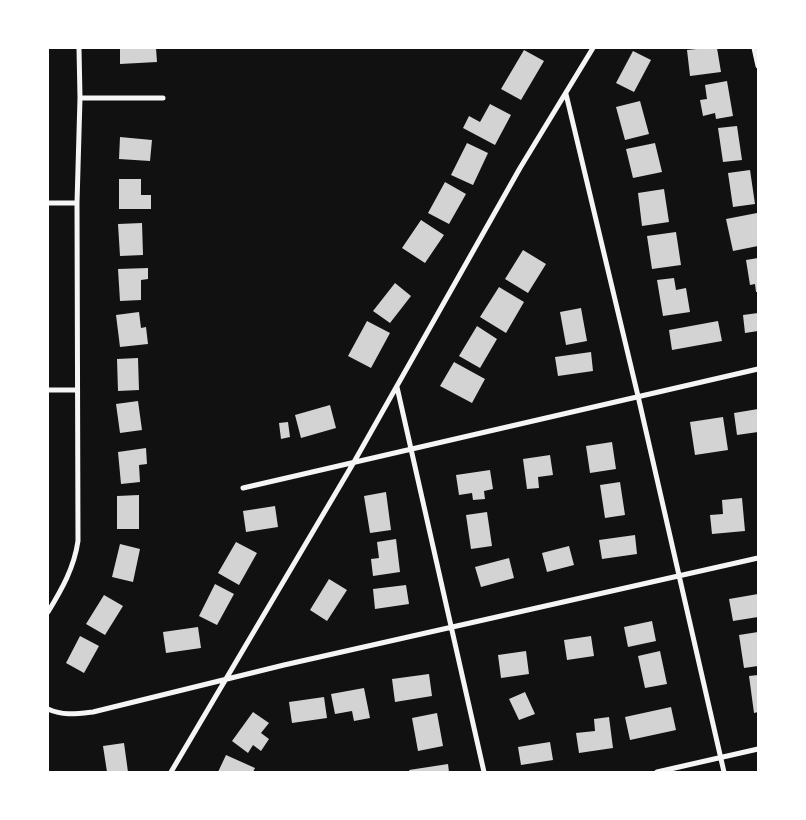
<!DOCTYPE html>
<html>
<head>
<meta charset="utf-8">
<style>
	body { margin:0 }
	#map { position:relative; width:806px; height:820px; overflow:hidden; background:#111; font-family:"Fira Sans Condensed",sans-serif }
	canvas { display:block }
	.frame { position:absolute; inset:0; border:49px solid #fff; pointer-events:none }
</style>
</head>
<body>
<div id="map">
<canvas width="806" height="820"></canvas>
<div class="frame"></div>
</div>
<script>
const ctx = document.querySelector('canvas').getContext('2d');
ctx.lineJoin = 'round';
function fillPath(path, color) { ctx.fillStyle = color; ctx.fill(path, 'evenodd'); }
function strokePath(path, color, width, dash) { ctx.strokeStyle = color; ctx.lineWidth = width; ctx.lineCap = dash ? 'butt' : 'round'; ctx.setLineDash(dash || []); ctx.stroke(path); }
const building = new Path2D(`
	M120,48H156L157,62L120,64Z
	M706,48H717L721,72L690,76L687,50Z
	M524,50L544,61L521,100L501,89Z
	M633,51L651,60L634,92L616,83Z
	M727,81L733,116L716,119L715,113L703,116L700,100L707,99L705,85Z
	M640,101L649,134L625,140L616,107Z
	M490,104L511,115L495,145L463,128L469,116L480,122Z
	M737,126L742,160L723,162L718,128Z
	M120,137L152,140L150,161L119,159Z
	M467,143L488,153L473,185L451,175Z
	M655,143L662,172L633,178L626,149Z
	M750,170L755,204L733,207L728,173Z
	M119,179H141V195H151V209H119Z
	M445,182L466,194L449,224L428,213Z
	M664,189L669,222L642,226L638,193Z
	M757,213L758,246L733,251L726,219Z
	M421,220L444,235L425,263L402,248Z
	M142,223L143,255L120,256L118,224Z
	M676,232L681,265L652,269L647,236Z
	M523,250L546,264L528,293L505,279Z
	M758,258V292H756L755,284L750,285L746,260Z
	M148,268V279L141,280V300L120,301L118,269Z
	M674,278L676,290L686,288L690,312L663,316L657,280Z
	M395,283L411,296L390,323L373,311Z
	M499,287L524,302L506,333L480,317Z
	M581,308L587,341L566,345L560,312Z
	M139,312L141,328L146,327L148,344L120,347L116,315Z
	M758,313V331L745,333L743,315Z
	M367,321L390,333L371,368L348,356Z
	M718,321L722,341L672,350L669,330Z
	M477,326L497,339L480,368L459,356Z
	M591,352L593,371L558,376L555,357Z
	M138,358L139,390L118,391L117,359Z
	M454,362L485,379L472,403L440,386Z
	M138,401L142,430L120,433L116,404Z
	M330,405L336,428L301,438L295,415Z
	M758,409V432L737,435L734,413Z
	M723,417L728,450L695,455L690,422Z
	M288,422L290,437L281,439L279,423Z
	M612,442L616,469L590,473L586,446Z
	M146,448L147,464L139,465L140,482L121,484L118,452Z
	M550,455L553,475L538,477L539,488L527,489L523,459Z
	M490,470L493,489L484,491L485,499L473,500L472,493L459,495L456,475Z
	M620,482L625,515L605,518L600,485Z
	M386,492L391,530L370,533L364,496Z
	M139,495V529H117V496Z
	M742,498L745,531L712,534L710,515L723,514L722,500Z
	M275,506L278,527L246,532L243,511Z
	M487,512L492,546L471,549L466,515Z
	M635,535L637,554L602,559L599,540Z
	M396,539L400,572L373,576L371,559L379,558L377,542Z
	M236,542L257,553L239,585L218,573Z
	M120,544L140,549L133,582L112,577Z
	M569,546L574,565L547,572L542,553Z
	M509,558L514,578L481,587L475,567Z
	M329,579L347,590L327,621L310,610Z
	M215,584L234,594L217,625L199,616Z
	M406,585L409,604L375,609L373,589Z
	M758,594V617L733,621L729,599Z
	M104,595L123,606L105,635L86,624Z
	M652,621L656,641L628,647L624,627Z
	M198,627L201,648L166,653L163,632Z
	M758,632V666L744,668L739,635Z
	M80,636L99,646L84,673L66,663Z
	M591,636L594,656L567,660L564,640Z
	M526,651L529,674L501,678L498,655Z
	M660,651L667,684L645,688L638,656Z
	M429,674L432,696L395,702L392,679Z
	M758,675V712L754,713L749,676Z
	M364,688L370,718L354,721L352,711L335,714L331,694Z
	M525,692L535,714L519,720L509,699Z
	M324,697L327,718L292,723L289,702Z
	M671,707L676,730L630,740L625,717Z
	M253,712L269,723L261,733L269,739L261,751L253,745L248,753L232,741Z
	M437,713L443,746L418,751L412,718Z
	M609,717L613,748L579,753L576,733L595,731L594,719Z
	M550,742L553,760L521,765L518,747Z
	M124,743L128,772H107L103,746Z
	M226,755L255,768L253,772H218Z
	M448,764L449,772H410L409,770Z`);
const minor = new Path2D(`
	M754,48L758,66
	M566,94L638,396L724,772
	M80,98H163
	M48,203H77
	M397,387L484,772
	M48,390H77
	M243,488L758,369
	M48,612C62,589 74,568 78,541L77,203L80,98L79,48
	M48,709C63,716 76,714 93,712L284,665L758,558
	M171,772L354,462L520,168L593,48
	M657,772L758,749`);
fillPath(building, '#d3d3d3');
strokePath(minor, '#f5f5f5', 5);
</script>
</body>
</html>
